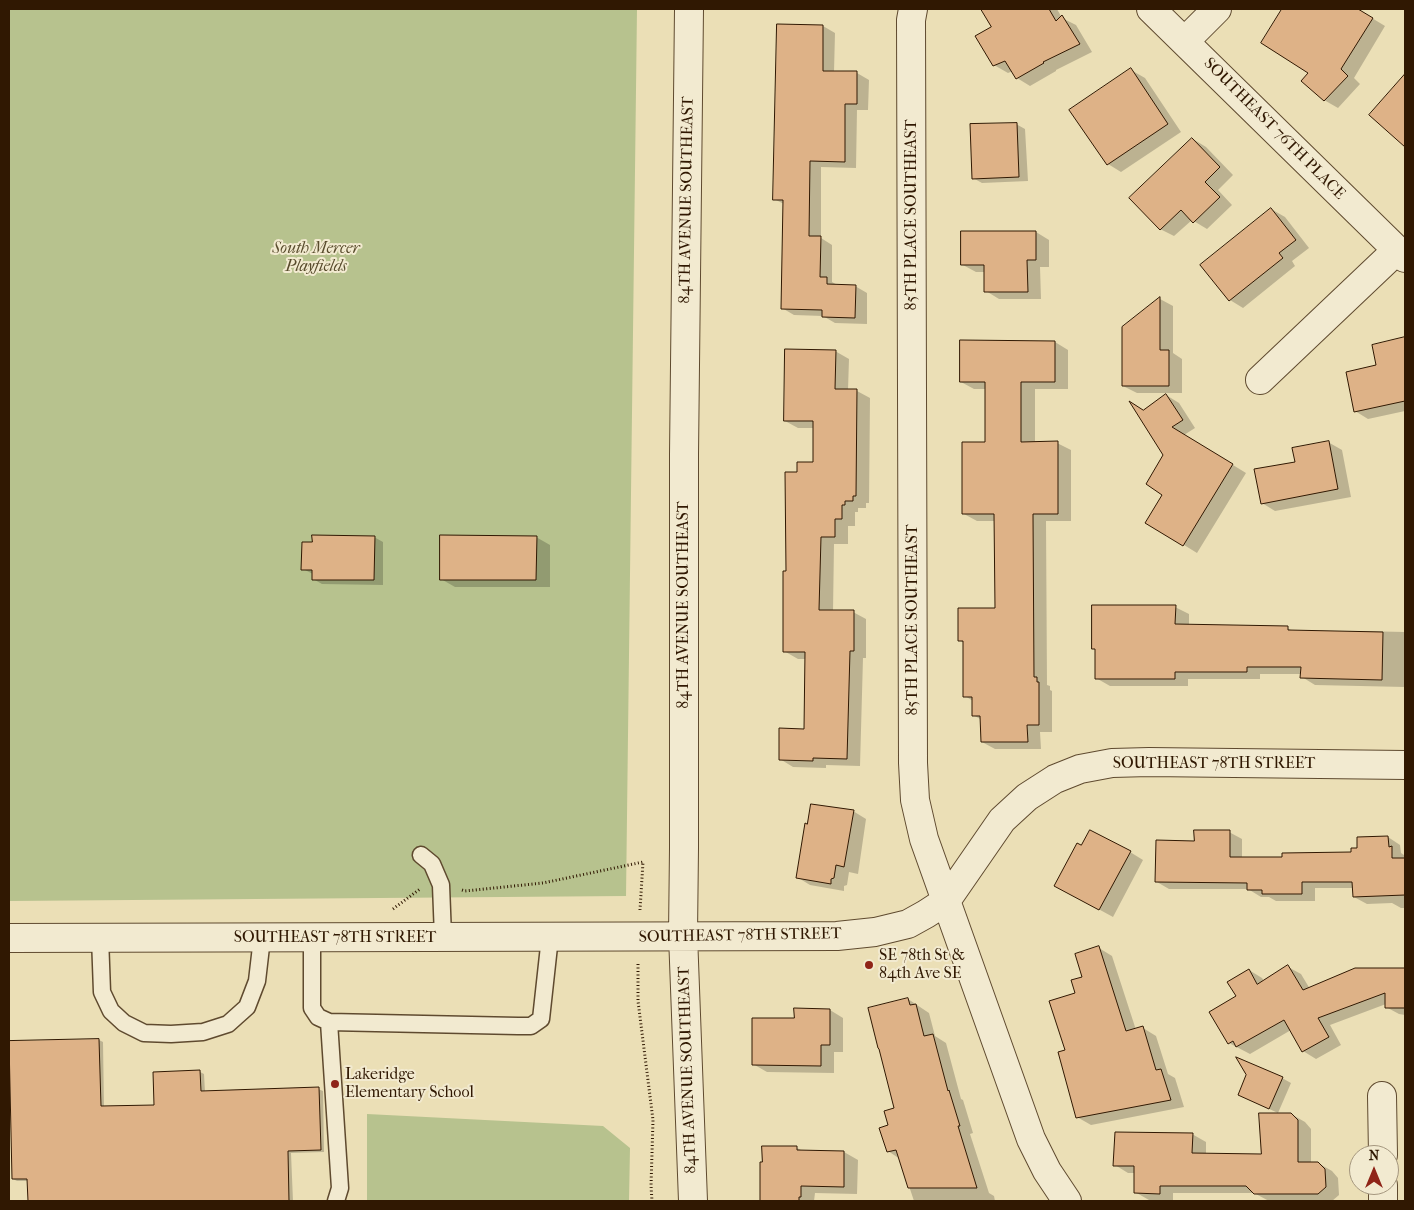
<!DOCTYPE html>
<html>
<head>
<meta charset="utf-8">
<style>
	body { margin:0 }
	#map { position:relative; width:1414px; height:1210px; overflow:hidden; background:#ebdfb6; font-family:"IM FELL French Canon",serif }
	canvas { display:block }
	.frame { position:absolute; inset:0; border:10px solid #301802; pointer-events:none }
	.north { position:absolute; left:1349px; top:1145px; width:50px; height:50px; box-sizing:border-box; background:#f2ead0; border:1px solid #a4967e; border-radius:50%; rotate:0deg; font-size:14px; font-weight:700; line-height:20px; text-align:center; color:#301802 }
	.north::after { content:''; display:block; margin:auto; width:18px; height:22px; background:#8f2418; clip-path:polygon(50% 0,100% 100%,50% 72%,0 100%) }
</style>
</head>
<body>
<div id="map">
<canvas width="1414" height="1210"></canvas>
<div class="frame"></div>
<div class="north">N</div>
</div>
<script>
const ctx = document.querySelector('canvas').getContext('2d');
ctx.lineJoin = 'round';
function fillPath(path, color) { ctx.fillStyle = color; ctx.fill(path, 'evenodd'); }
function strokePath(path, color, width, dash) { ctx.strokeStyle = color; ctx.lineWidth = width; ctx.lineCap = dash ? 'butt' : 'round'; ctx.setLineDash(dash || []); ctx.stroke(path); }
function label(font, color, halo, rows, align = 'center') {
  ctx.font = font + ' "IM FELL French Canon",serif'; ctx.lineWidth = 4; ctx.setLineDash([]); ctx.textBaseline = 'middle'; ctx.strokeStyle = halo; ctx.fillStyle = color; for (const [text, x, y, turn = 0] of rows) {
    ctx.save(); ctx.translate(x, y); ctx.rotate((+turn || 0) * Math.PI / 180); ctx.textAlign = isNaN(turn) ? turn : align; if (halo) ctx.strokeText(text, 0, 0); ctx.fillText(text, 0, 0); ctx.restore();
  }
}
const green = new Path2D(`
	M9,9H637L626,896L9,901Z
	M367,1114L603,1126L630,1148L629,1201H367Z`);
const shadow = new Path2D(`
	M982,9H1057L1062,18L1076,25L1092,52L1056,70V71L1030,86L1017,78L1013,71L1008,73L994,65L993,28Z
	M1284,9H1357L1385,26L1354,78L1360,84L1338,108L1324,100L1310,73L1263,43Z
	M823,26L835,33L834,72L857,73L869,80L868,110H857L856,168L821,167V238L832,245V282L839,286H855L867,293V324L835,323L823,316L794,315L782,308L784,204L774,199Z
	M1131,70L1145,78L1181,132L1121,172L1108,164Z
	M1405,76V145L1371,115Z
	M1016,124L1025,129L1028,181L982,183L973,178Z
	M1193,139L1206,147L1233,175L1218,190L1232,205L1207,229L1192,220L1174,236L1160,229Z
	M1271,209L1285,217L1309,248L1292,261L1295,266L1243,308L1230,300L1201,266Z
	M1036,232L1049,240V267H1040L1041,299H999L986,291V272H976L963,265Z
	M1160,299L1173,306V353L1182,359V393H1137L1123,386V328Z
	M1405,339V411L1368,419L1355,411Z
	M1055,342L1068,350V389H1035V443H1057L1071,450V521H1046L1047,685L1050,686V690L1052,691V732H1040L1041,749H995L982,742V720L973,715V701L965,696L964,643L959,640L996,609V521H977L964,514L986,443V389H974L961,382Z
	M835,351L849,359L848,390L857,391L870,398L869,503H866V508H858V512H855V526H848V544H834L833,612H853L866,619V658H863L860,766L826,765V768L793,767L780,759L805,730L806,659H798L784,651L787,572L798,473L814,463V428H798L785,421Z
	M1166,395L1179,403L1195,428L1184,435L1246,473L1197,553L1147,522L1164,494L1165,455L1144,411Z
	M1328,442L1342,450L1351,497L1275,511L1262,503L1296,463Z
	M374,537L383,542V585L322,584L313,579V574L303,569Z
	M536,537L550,545V587H455L441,579Z
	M1175,607L1189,614V625L1287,628L1293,631L1360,632V631L1405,632V687L1315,685L1302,677V674H1260V679H1188V686H1110L1096,678V650L1093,648Z
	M853,811L866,819L858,874L849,872L847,885L844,886V891L810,885L797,877Z
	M1229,832L1242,839V858H1283L1352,853L1388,837L1400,845L1401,853L1404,855V859H1405V908H1401L1392,903L1367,904L1354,897V888H1315V901H1276L1269,897H1261L1248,889H1169L1157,882L1195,842Z
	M1130,852L1143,860L1113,917L1069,893Z
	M1099,948L1112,956L1136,1030L1143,1028L1156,1036L1168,1074L1175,1078L1184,1107L1091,1125L1077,1117L1066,1051L1077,993Z
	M1288,967L1301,974L1310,989L1356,969H1405V1015L1399,1014L1386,1007V1004L1330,1025L1341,1045L1316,1059L1303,1051L1291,1030L1250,1054L1229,1043L1238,997L1249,970L1262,978L1264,981Z
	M908,999L929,1013L935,1036L946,1043L961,1099L963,1100L973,1133L970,1134L989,1193L994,1196L995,1201H914L900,1159L888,1151L890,1125L896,1108Z
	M830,1010L843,1018V1052H834V1073L767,1072L753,1064L795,1020Z
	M99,1040L103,1042L104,1108L155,1106L154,1073L200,1072L204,1074L205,1092L318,1089L323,1091L324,1152L291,1153L293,1201H29V1181H17L13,1179L9,1043Z
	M1248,1075L1282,1078L1291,1083L1278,1113L1248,1099Z
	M1291,1114L1305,1122L1311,1129V1163H1318L1332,1171L1338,1178L1339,1195L1332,1201H1269L1254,1193H1173V1201L1149,1200L1135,1192V1173H1128L1115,1165L1192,1134L1206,1142V1154L1262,1155Z
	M797,1148L803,1151L844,1152L858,1160L857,1194L815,1193L814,1201H761V1163Z`);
const building = new Path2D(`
	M981,9H1049L1056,21L1062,15L1080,44L1043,62L1044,63L1016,79L1005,61L993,66L975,36L991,27Z
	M1282,9H1358L1373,18L1341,69L1348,76L1324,101L1301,81L1308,73L1261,43Z
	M777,24L823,25V71H857V104H845V162L810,161L809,236H821L820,277H827V284L856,285L855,318L822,317V310L781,309L783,200H773Z
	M1131,68L1168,124L1107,165L1069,110Z
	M1405,74V147L1369,115Z
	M1017,123L1019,177L972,179L970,124Z
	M1192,138L1220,167L1205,182L1220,197L1193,223L1181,210L1160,230L1129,198Z
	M1271,208L1296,240L1279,253L1283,258L1229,301L1200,265Z
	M961,231H1036V260H1027L1028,292H984V265H961Z
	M1160,297V350H1169V386H1122V327Z
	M1405,337V401L1354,412L1346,372L1376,365L1372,345Z
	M960,340L1055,341V382H1021V442L1058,441V514H1033L1034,677H1037V682H1039V725H1027L1028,742H981L980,716H972V697H963V641H958V608H995L994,514H962V442H985V382H960Z
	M785,349L836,350L835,389H857L856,496H853V501H845V505H842V519H835V537H821L819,610H854V651H850L847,759L813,758V761L779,760V728L804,729L805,652H783V571H786L785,472H797V462H813V421H784Z
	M1166,394L1183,420L1172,427L1233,464L1183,546L1145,523L1162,495L1146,484L1163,455L1129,401L1143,410Z
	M1329,441L1338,489L1261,504L1254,469L1295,462L1292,448Z
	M312,535L375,536L374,580H312V570H301L302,542H312Z
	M440,535L537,536L536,580H440Z
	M1092,605H1176L1175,624L1288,626V630L1383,632L1382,680L1300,678L1301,667H1247V672H1175V679H1095V649H1092Z
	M811,804L854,810L844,867L836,865L834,878L831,879V884L796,878L805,823L807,824Z
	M1090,830L1131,851L1099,910L1054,886L1077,843L1081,845Z
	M1194,830H1230V857H1282V853L1351,852V848H1357V837L1388,836L1389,847L1392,846V858H1405V895L1353,897L1352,882H1302V894H1262V890H1247V883L1155,882L1156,840L1194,841Z
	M1099,946L1126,1031L1143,1026L1156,1070L1161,1069L1171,1100L1076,1118L1058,1052L1065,1050L1049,1001L1075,993L1071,980L1082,977L1075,954Z
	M1288,965L1303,990L1355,968H1405V1008H1385V993L1318,1018L1329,1037L1302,1052L1284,1020L1236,1047L1233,1041L1228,1044L1209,1012L1236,996L1227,982L1249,969L1257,984Z
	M908,998L910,1005L916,1004L924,1036L933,1034L948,1091L949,1090L960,1126H958L977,1188H908L896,1150L887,1152L879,1128L888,1125L884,1111L894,1108L879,1049L878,1048L868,1008Z
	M794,1008L830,1009V1045H821V1066L752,1065V1018H794Z
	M99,1039L101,1106L154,1105L153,1072L200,1070L201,1091L319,1087L321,1150L288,1151L289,1201H28L27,1179H12L9,1041Z
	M1236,1057L1283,1077L1269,1109L1238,1095L1246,1075Z
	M1259,1113H1291L1298,1120V1162H1318L1325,1169L1326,1187L1318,1194H1254L1246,1186H1160V1194L1134,1193V1166H1113L1115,1132L1193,1133L1192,1153L1261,1154Z
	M762,1146H797V1150L844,1151V1187L801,1186V1197H799V1201H760V1162H762Z`);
const path = new Path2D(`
	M462,890L465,891L543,883L643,862L640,910
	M393,909L420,889
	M638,964V1001L653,1120L651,1186L652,1201`);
const lane = new Path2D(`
	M421,855L432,864L441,885L443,937
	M100,937L102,992L111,1011L124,1023L144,1033L171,1034L203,1032L228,1024L247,1007L257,981L262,938
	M312,938V1008L318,1017L329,1022L518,1026H531L541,1019L550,937
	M329,1022L340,1188L336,1201`);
const street = new Path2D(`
	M689,9L684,454V848L683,935L693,1201
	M913,9L911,20L913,763L915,800L924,839L1031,1139L1047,1171L1067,1201
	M1151,9L1397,250
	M1185,41L1217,9
	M1260,380L1397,250L1405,258
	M9,938L837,936L875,932L908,924L926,914L946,901L1002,820L1027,797L1055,779L1080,769L1112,763L1149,762L1405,765
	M1382,1096L1383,1155
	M1383,1185V1201`);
const markers = [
	[869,965,5,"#8f2418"],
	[335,1084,5,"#8f2418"]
];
const streetNames = [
	["SOUTHEAST 76TH PLACE",1274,129,45],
	["84TH AVENUE SOUTHEAST",687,200,-89],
	["85TH PLACE SOUTHEAST",912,215,-90],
	["84TH AVENUE SOUTHEAST",684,605,-90],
	["85TH PLACE SOUTHEAST",913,620,-90],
	["SOUTHEAST 78TH STREET",1214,764],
	["SOUTHEAST 78TH STREET",740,936,-1],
	["SOUTHEAST 78TH STREET",335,938],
	["84TH AVENUE SOUTHEAST",688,1070,-92]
];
const parkNames = [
	["South Mercer",316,249],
	["Playfields",316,267]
];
const poiNames = [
	["SE 78th St &",879,956],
	["84th Ave SE",879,974],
	["Lakeridge",345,1075],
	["Elementary School",345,1093]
];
fillPath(green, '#b7c28e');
fillPath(shadow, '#0003');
fillPath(building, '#deb287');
strokePath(building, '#301802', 1);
strokePath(lane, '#5f4a2f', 19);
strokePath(street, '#5f4a2f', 30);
strokePath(path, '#301802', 3, [1, 2.5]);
strokePath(lane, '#f2ead0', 16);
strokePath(street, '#f2ead0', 28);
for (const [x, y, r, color] of markers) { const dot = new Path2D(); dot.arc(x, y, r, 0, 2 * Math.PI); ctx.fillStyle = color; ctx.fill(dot); strokePath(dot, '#f2ead0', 2); }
label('16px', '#301802', '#f2ead0', streetNames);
label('italic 16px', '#584b2c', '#f2ead0', parkNames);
label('16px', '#301802', '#f2ead0', poiNames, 'left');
</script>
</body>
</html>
